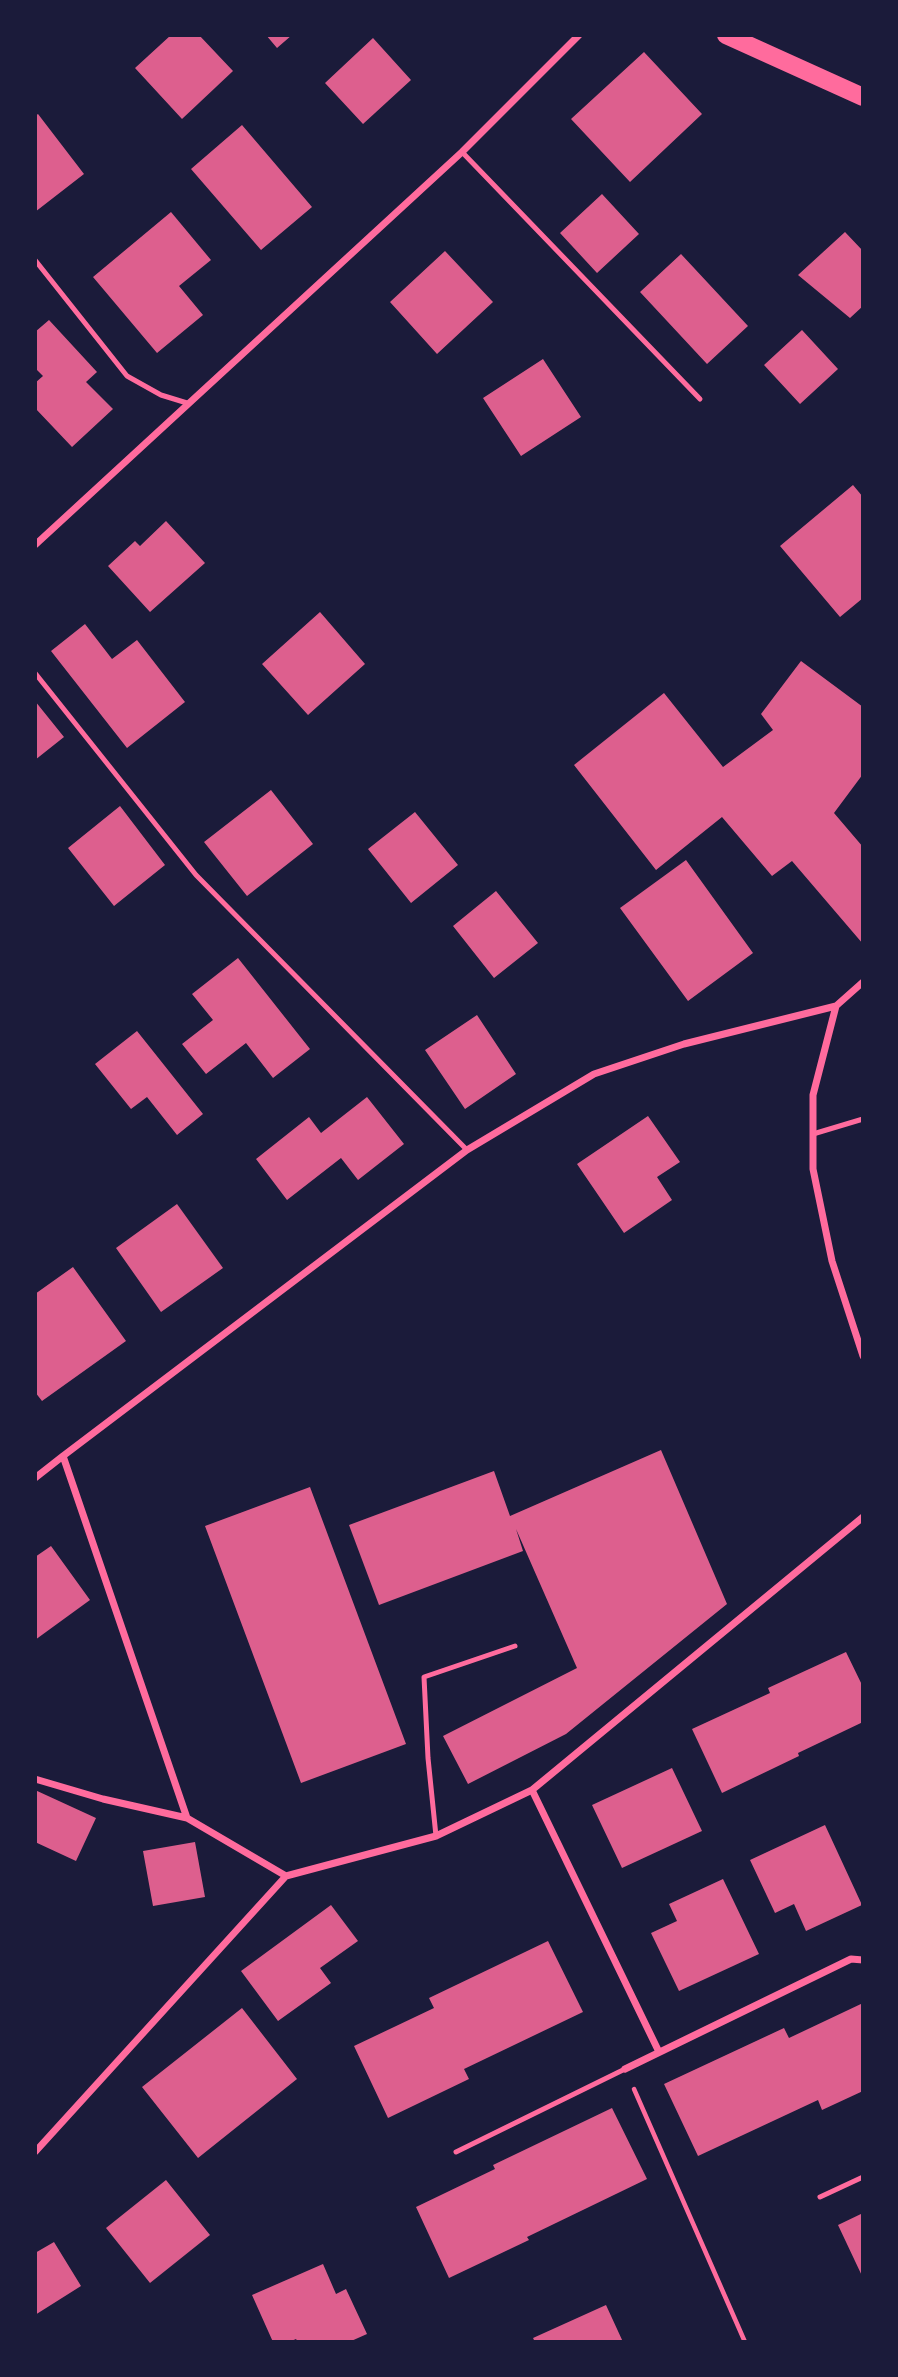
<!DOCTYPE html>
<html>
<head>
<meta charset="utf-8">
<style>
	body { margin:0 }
	#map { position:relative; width:898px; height:2377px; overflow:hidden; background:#1b1b3a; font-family:"DejaVu Sans",sans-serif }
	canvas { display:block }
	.frame { position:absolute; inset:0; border:37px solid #1b1b3a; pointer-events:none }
</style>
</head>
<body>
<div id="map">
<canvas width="898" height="2377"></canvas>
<div class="frame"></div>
</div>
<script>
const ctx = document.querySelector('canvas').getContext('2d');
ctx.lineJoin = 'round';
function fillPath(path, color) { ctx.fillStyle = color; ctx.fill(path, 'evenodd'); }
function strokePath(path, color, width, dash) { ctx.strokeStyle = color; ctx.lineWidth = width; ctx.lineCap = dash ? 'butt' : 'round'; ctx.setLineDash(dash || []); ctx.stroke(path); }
const building = new Path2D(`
	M171,35H199L233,71L182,119L135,68Z
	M266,35H292L277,48Z
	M373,38L411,80L363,124L325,83Z
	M644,52L702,114L630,182L571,119Z
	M38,114L84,174L35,212V116Z
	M242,125L312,207L261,250L191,169Z
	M602,194L639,234L597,273L560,233Z
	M171,212L211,260L179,286L203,315L157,353L93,277Z
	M845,232L863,251V306L850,318L798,275Z
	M445,251L493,302L437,354L390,302Z
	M681,254L748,326L707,364L640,292Z
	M49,320L97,372L86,382L113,409L72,447L35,408V383L43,376L35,368V332Z
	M802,330L838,369L800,404L764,365Z
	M543,359L581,417L521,456L483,398Z
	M853,485L863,497V598L840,617L780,546Z
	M166,521L205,563L150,612L108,566L135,541L140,546Z
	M320,612L365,664L308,715L262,664Z
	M85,624L112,659L137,640L185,702L127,748L51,651Z
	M801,661L863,707V774L834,813L863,847V944L792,861L772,876L722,817L656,870L574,765L664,693L723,767L773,730L761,714Z
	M35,701L64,737L35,760Z
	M271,790L313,844L247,896L204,842Z
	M120,806L165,865L114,906L68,848Z
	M415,812L458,865L411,903L368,849Z
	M686,860L753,953L688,1001L620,908Z
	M496,891L538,943L494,978L453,926Z
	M238,958L310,1049L273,1078L246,1043L206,1074L182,1044L213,1020L192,994Z
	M477,1015L516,1074L465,1109L425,1050Z
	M137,1031L203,1114L177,1135L147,1097L131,1109L95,1064Z
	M367,1097L404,1144L358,1180L341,1158L287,1200L256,1159L309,1117L321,1133Z
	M648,1116L680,1162L657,1177L672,1200L624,1233L577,1164Z
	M177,1204L223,1268L161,1312L116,1248Z
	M73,1267L126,1341L42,1401L35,1392V1294Z
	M661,1450L727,1604L566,1734L468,1784L443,1736L577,1668L516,1529L523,1551L379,1605L349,1525L494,1471L510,1516Z
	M310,1487L406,1744L301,1783L205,1526Z
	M51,1546L90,1600L35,1640V1557Z
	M846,1652L863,1687V1722L798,1753L799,1756L722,1793L692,1729L770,1693L768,1688Z
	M672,1768L702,1831L622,1868L592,1805Z
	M35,1790L96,1818L76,1861L35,1842Z
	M825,1825L862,1905L806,1931L794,1904L775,1913L750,1860Z
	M195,1842L205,1897L153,1906L143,1851Z
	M723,1879L759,1954L679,1991L651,1933L677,1921L669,1904Z
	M331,1905L358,1941L320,1968L331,1983L278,2021L241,1971Z
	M548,1941L583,2012L464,2069L469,2079L388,2118L354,2046L434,2008L429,1998Z
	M863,2003V2091L822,2110L818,2100L698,2156L664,2084L784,2028L789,2038Z
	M242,2008L297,2079L198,2158L142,2087Z
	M612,2108L647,2179L527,2237L529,2240L449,2278L416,2207L495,2169L493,2165Z
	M166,2180L210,2235L150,2283L106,2228Z
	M863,2213V2278L838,2225Z
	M54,2242L81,2286L35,2315V2253Z
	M323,2264L336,2294L346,2289L367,2334L349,2342H298L296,2339L289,2342H273L252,2295Z
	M606,2305L623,2342H535L533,2338Z`);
const path = new Path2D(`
	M634,2089L745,2342`);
const service = new Path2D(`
	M462,152L700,399
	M35,260L127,376L161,395L187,403
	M35,673L196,875L467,1150
	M813,1134L863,1119
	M436,1836L428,1758L424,1677L515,1646
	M456,2152L625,2069
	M820,2197L863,2177`);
const minor = new Path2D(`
	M35,545L462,152L579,35
	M836,1006L813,1095V1169L832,1261L863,1356
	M35,1478L63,1456
	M35,1779L103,1799L187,1818
	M532,1790L659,2052
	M286,1876L187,1818L63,1456L467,1150L594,1074L684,1044L836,1006L863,982
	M625,2069L851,1959L863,1960
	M35,2152L286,1876L436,1836L532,1790L863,1517`);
const primary = new Path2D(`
	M726,35L863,97`);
fillPath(building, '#dd5f8e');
strokePath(path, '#ff6b9d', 4.5);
strokePath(service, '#ff6b9d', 5);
strokePath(minor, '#ff6b9d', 7);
strokePath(primary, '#ff6b9d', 18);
</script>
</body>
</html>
